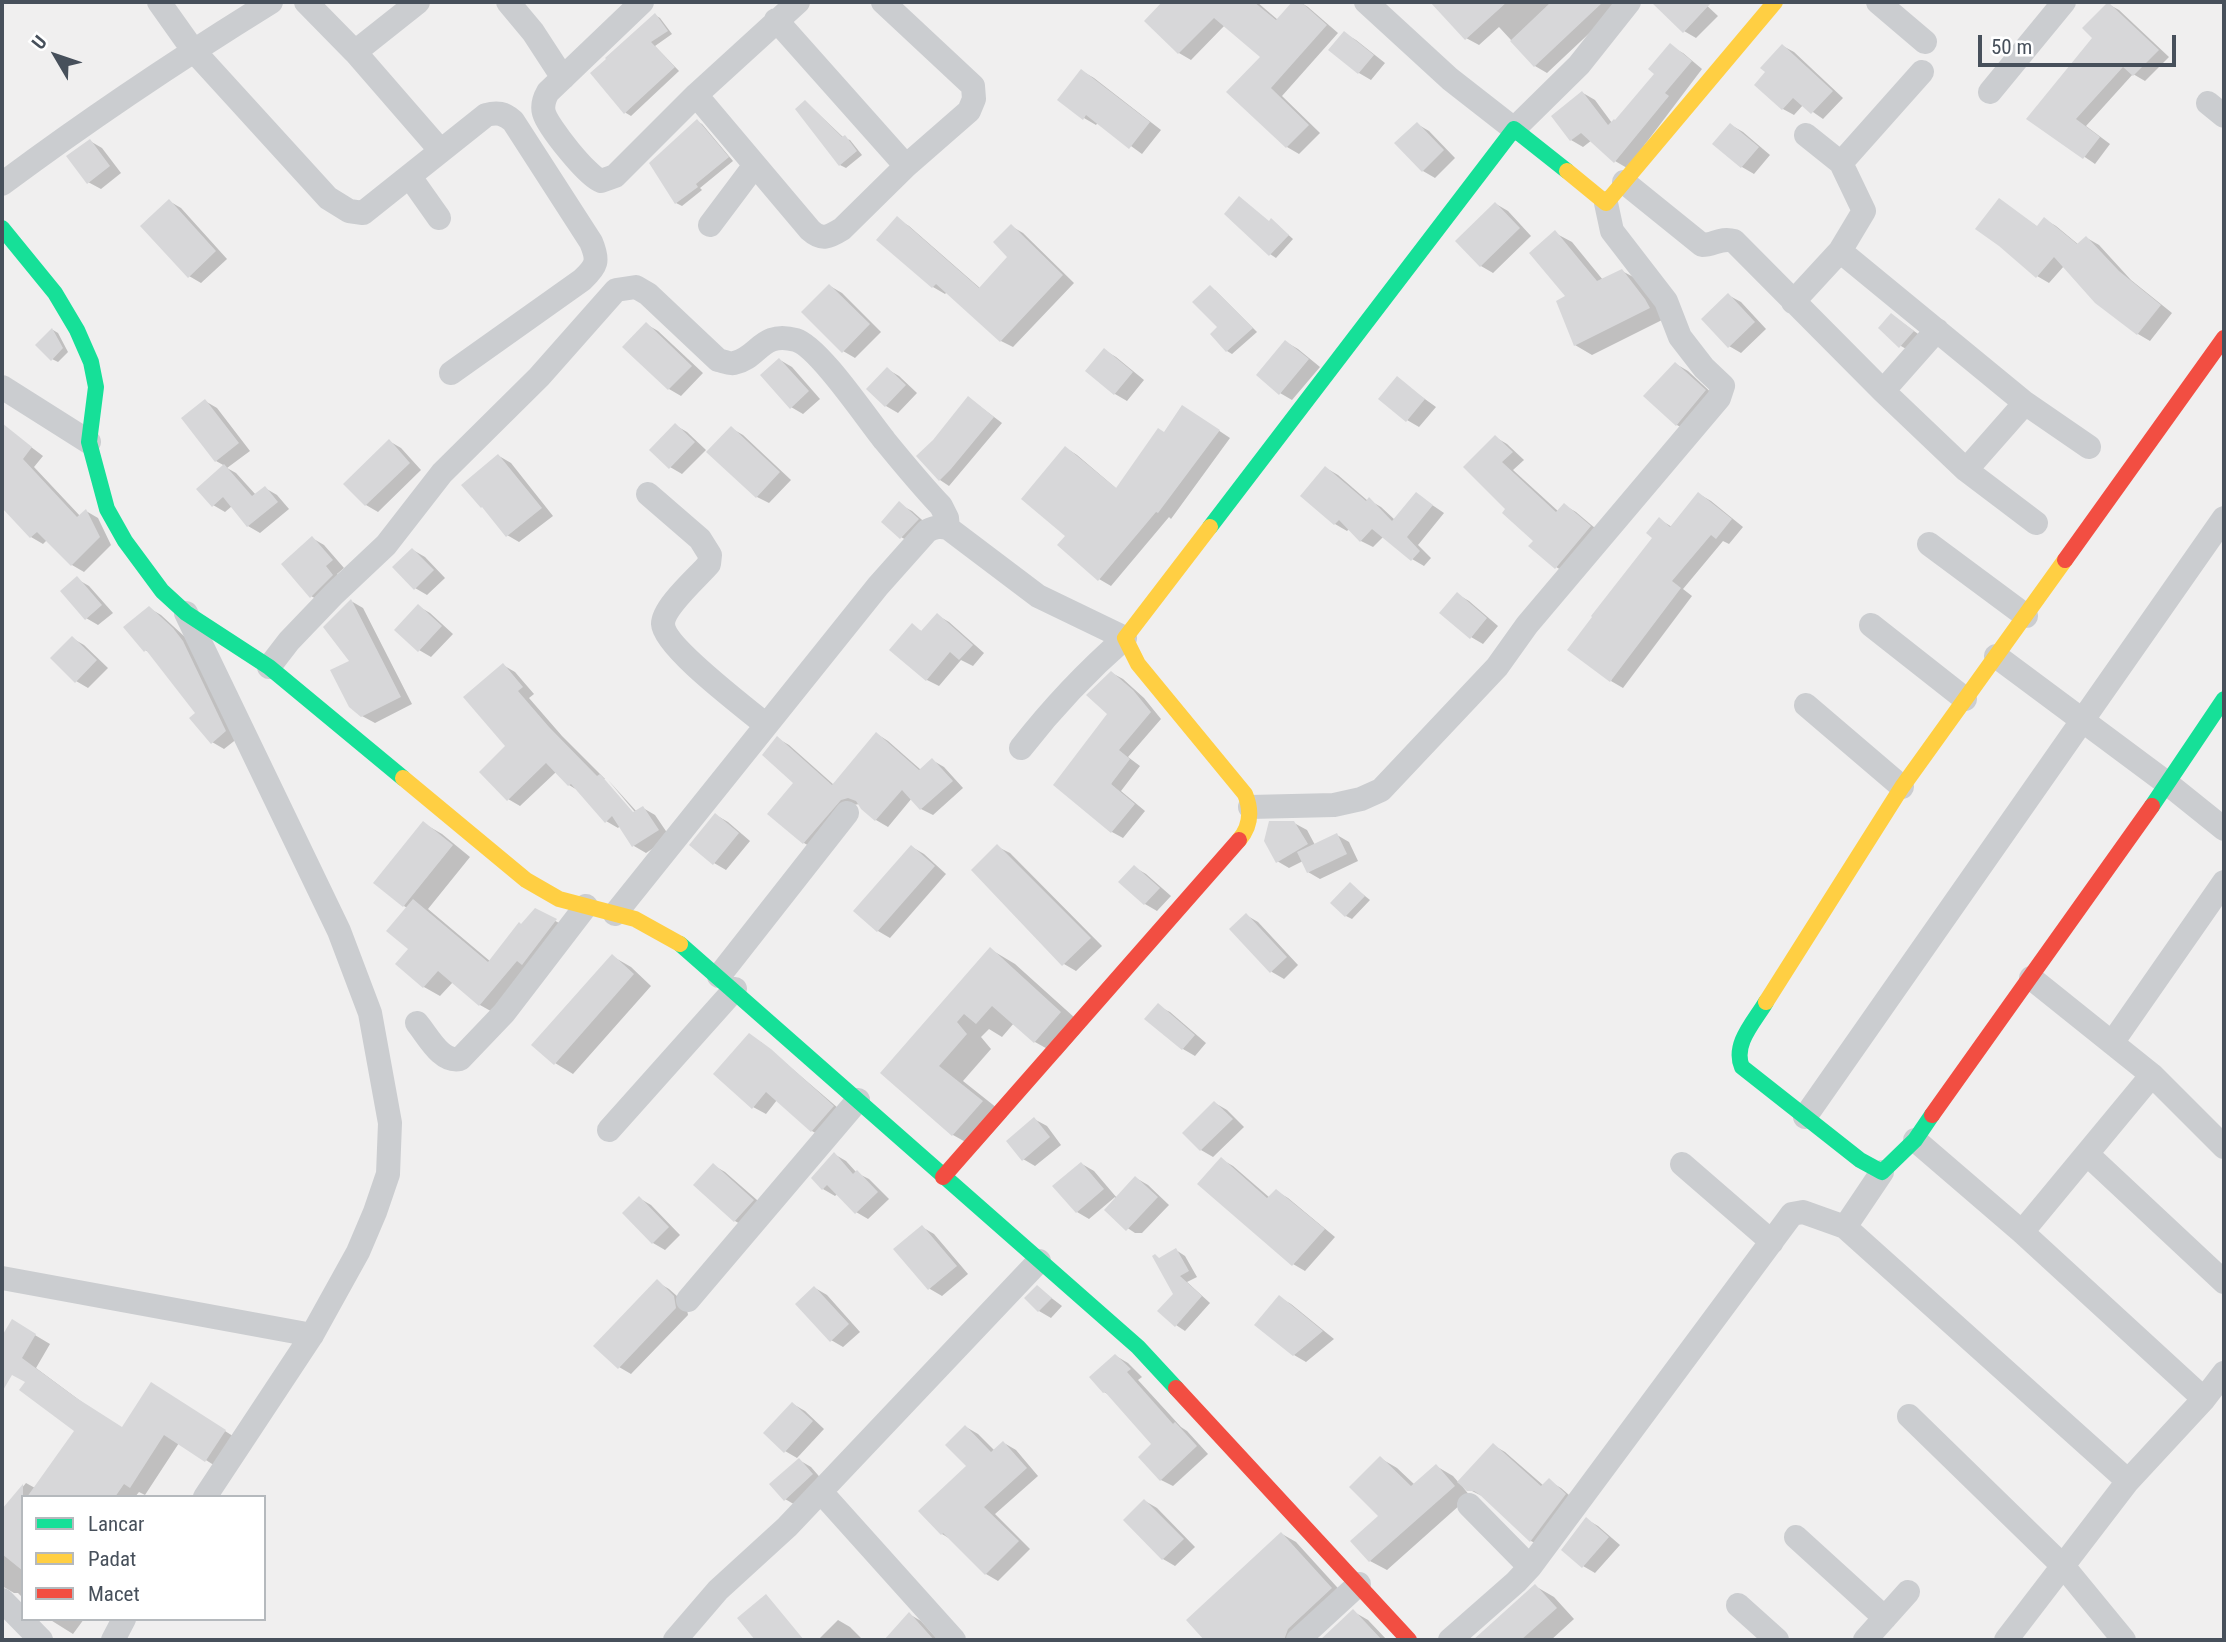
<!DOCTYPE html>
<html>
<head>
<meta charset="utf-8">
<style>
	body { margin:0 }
	#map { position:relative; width:2226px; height:1642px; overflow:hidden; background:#f0efef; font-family:"Roboto Condensed",sans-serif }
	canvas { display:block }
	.frame { position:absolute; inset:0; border:4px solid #47505b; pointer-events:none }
	.legend { position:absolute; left:21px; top:1495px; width:245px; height:126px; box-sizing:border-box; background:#fff; border:2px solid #b5b9bd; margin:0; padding:9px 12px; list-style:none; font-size:21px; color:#47505b }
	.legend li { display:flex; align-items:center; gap:14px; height:35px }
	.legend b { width:35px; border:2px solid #b5b9bd }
	.north { position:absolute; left:21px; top:21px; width:70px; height:70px; -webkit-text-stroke:5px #fff; paint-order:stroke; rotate:309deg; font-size:19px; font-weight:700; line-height:28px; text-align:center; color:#47505b }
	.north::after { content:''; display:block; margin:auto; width:24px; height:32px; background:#47505b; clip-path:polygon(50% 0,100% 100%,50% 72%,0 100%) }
	.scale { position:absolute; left:1978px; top:35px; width:198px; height:32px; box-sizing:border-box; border:4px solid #47505b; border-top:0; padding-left:9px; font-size:21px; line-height:24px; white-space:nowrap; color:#47505b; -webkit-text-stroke:5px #fff; paint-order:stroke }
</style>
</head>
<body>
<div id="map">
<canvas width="2226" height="1642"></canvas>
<div class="frame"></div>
<ul class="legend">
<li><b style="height:9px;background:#16e098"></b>Lancar</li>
<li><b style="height:9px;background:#ffcf43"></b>Padat</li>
<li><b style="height:9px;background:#f24e42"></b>Macet</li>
</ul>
<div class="north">U</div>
<div class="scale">50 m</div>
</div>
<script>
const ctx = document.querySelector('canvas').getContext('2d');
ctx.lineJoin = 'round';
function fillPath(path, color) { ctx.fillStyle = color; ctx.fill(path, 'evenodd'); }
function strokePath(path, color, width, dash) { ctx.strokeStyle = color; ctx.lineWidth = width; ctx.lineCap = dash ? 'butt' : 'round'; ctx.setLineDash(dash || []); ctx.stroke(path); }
const shadow = new Path2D(`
	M1183,2H1257L1278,20L1295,2H1300L1308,7L1338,33L1282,96L1320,133L1299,154L1287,147L1228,92L1262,57L1225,25L1191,60L1179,53L1146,21L1176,9Z
	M1446,2H1617L1597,26L1547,73L1535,66L1499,27L1479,45L1466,38L1439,9Z
	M1655,2H1703L1718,16L1696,38L1684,31Z
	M2108,4L2119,10L2169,57L2145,81L2133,74L2086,126L2110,144L2095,164L2028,118L2095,38Z
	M655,15L660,18L672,34L655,46L679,71L631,116L626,113L592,73Z
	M1344,33L1356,40L1385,63L1371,80L1359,73Z
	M1670,46L1683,53L1702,69L1627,168L1615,161L1592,140L1583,147L1571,140L1583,93L1595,100L1612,123L1616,122L1657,74Z
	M1783,46L1794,52L1843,98L1823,119L1803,105L1794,115L1783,109Z
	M1082,71L1094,78L1161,130L1142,154L1098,122L1096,125L1084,118Z
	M806,102L844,138L850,140L862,155L846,168L840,165Z
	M697,121L702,124L733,161L700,188L702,190L682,206L676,203L651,163Z
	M1417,124L1429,131L1455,158L1435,178L1423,171L1397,144Z
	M1731,125L1743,132L1770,155L1754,174L1742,167L1715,144Z
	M90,141L102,148L121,173L101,189L88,182Z
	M1999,200L2038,227L2044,219L2056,226L2079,245L2087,238L2099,245L2131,280L2172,313L2150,341L2138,334L2064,266L2049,283L2037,276Z
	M169,201L181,208L227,259L201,283L189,276Z
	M1496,204L1508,211L1531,236L1493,273L1481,266Z
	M897,219L909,226L981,289L1010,257L1011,226L1023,233L1074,283L1013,347L1001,341L947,292L945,294L933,287Z
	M1272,220L1293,239L1276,258L1270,254V222Z
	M1555,233L1572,242L1603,280L1622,271L1639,280L1666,318L1592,355L1575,345Z
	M830,286L842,293L881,332L855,358L843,351Z
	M1215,290L1257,332L1232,354L1227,351L1219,327Z
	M1728,295L1741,302L1766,329L1741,353L1729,346Z
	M1892,315L1925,339L1913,353L1901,346Z
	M646,324L658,331L703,373L681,396L669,389L625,347Z
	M53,330L58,333L68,352L58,362L52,359Z
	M1286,342L1298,349L1320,367L1292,400L1280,393Z
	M1104,350L1116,357L1144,380L1127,401L1115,394L1087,370Z
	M780,360L792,367L820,399L803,414L791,407Z
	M1676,364L1688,371L1717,398L1689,432L1677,425Z
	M887,369L899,376L917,393L898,413L886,406L868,389Z
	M1397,379L1436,407L1419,427L1407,420Z
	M969,398L1002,423L949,486L940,480L934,441Z
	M205,401L217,408L250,451L227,468L236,473L256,495L265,488L277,495L289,509L260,533L248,526L232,506L225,512L213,505L225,466L216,461Z
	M1194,414L1230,438L1171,519L1169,517L1111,586L1099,579L1067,536L1066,448L1077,455L1117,489L1165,434Z
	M675,425L687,432L706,450L682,474L670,467Z
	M6,428L43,456L34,467L81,517L86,511L98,518L111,545L84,572L72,565L47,540L43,544L31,537L12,511L2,503V434Z
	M731,428L743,435L791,480L769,503L757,497Z
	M1495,437L1507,444L1524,460L1513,470L1559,512L1564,505L1576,512L1602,534L1568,574L1556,567L1507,509Z
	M389,441L401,448L421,470L378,512L366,505L345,484Z
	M499,456L511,463L553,516L519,542L507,535Z
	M1326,468L1338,475L1368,501L1369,500L1381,507L1395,520L1416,494L1444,513L1418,545L1431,558L1424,566L1412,559L1384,536L1373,547L1361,541L1349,529L1347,531L1335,524L1302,496Z
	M1699,494L1711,501L1743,527L1729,544L1723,541L1683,589L1692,596L1623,688L1611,681L1659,519L1672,527Z
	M899,504L912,511L930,527L913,544L901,537Z
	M312,538L324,545L344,568L337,574L344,583L323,603L311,596Z
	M413,550L425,557L445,578L427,595L415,588Z
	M77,579L89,586L113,613L98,625L86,618Z
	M1457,594L1469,601L1498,626L1483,644L1471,637Z
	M351,601L363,608L412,704L375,723L362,716L352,661Z
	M418,606L430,613L453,634L431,657L419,650Z
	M149,608L161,615L185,637L238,738L224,749L212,742L198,713L152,654L145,650Z
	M937,615L949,622L984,653L973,666L961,660L939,686L927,680L912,626L923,632Z
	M72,638L84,645L108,668L88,688L76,681Z
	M503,665L515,672L534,694L529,698L562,736L605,779H602L638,820L640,818L608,780L637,812L643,808L655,815L670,837L646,853L634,846L620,826L618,828L606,821L579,791L569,785L556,772L520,806L508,799V746Z
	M1112,673L1123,679L1144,698L1161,719L1128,757L1140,766L1121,791L1145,811L1123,838L1112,832L1110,714Z
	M877,734L888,741L921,770L932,760L944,767L963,788L933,815L921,809L912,798L888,827L876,820L860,804L853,805L816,850L804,843L769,814L796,782L777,738L789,745L834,785Z
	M716,815L728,822L750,841L726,870L714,863Z
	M423,823L442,834L470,857L428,909L491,962L535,910L572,930L496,1014L480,1005L453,982L440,996L424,987L411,949L407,908L404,906Z
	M1294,823L1307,830L1315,845L1337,835L1349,842L1358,861L1320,879L1308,872L1303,861L1289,868L1277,861Z
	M912,847L924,854L946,874L890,938L878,931L856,911Z
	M998,847L1010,853L1102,946L1076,971L1064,964Z
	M1134,867L1146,874L1171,896L1157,911L1145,904L1121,882Z
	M1350,884L1370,900L1352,919L1346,916Z
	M1246,915L1258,922L1298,965L1284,979L1272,972L1231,929Z
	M990,949L1015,964L1085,1027L1060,1056L1035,1042L1014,1023L1002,1037L989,1029L981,1037L991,1049L963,1081L1007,1116L978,1149L953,1135L882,1072Z
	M612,956L631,967L651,986L573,1074L555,1063Z
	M1158,1006L1170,1012L1206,1043L1195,1056L1183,1049Z
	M761,1042L845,1114L824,1138L812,1131L777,1100L766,1114L753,1107L715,1074Z
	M1215,1103L1227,1110L1244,1127L1213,1157L1201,1150Z
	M1034,1119L1047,1126L1061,1145L1035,1166L1023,1159Z
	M834,1154L846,1161L857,1173L869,1179L889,1199L868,1219L856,1212L838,1193L835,1196L823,1189Z
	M1221,1159L1233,1166L1270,1198L1276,1191L1288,1198L1335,1237L1305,1271L1293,1264Z
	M1082,1164L1094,1171L1117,1198L1136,1178L1148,1185L1169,1205L1142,1233H1135L1123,1225L1115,1197L1089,1219L1077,1212Z
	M713,1165L725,1172L765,1207L747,1228L735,1221Z
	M639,1198L651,1205L680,1235L665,1250L653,1243Z
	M922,1227L934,1234L968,1274L942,1296L930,1289L896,1249Z
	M1176,1250L1185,1256L1197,1277L1187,1282L1210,1303L1185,1331L1176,1325L1175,1294L1160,1259Z
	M657,1282L669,1289L686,1304L688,1315L631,1374L619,1367Z
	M1037,1287L1062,1306L1051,1318L1039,1311Z
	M815,1288L827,1295L860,1332L843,1347L831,1340Z
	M1279,1297L1291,1304L1334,1339L1306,1362L1294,1355Z
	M13,1322L50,1344L36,1368L90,1408L123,1429L166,1393L239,1440L220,1469L179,1443L145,1495L139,1492L135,1497H23V1598L18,1593H14L2,1586V1512L26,1483L35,1488L77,1431L27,1382L2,1367V1340Z
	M1116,1356L1128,1363L1142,1377L1138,1380L1181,1427L1187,1431L1208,1454L1173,1486L1161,1480L1153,1445L1111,1396L1104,1392Z
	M793,1404L805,1411L824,1429L797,1458L785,1451Z
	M966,1427L978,1434L995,1451L1004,1443L1016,1450L1038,1476L995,1514L1030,1549L998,1581L986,1574L952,1540L942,1534L968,1466Z
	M1493,1445L1505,1452L1544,1486L1549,1481L1561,1488L1577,1502L1543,1547L1531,1541L1484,1497L1462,1486L1470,1496L1387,1570L1370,1561L1380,1516V1458L1397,1468L1415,1485L1436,1466L1453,1476L1459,1483Z
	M799,1460L811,1467L824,1482L797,1506L785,1499Z
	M1145,1501L1157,1508L1195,1547L1175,1566L1163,1559Z
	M1586,1519L1598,1526L1620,1545L1595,1573L1583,1566Z
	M1282,1534L1296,1542L1346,1597L1301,1640H1206L1188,1620Z
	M1535,1586L1554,1597L1574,1619L1551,1640H1476Z
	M1354,1612L1368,1620L1387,1640H1322Z
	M909,1614L921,1621L938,1640H886Z
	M49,1619H84L73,1634Z
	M838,1620L850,1627L863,1640H818Z`);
const building = new Path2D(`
	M1162,2H1254L1276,20L1292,2H1301L1327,25L1271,88L1309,125L1286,148L1226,92L1260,57L1214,18L1178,54L1144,21Z
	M1430,2H1507L1465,40Z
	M1551,2H1603L1534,67L1510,41Z
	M1651,2H1712L1683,33Z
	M2108,2L2159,50L2133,76L2123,67L2076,119L2100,137L2083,159L2026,119L2092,38L2082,28Z
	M655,13L668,31L651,42L675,67L624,114L590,73L606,59L605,58Z
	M1344,31L1374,55L1358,74L1328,50Z
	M1670,43L1692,61L1665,93L1669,96L1614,163L1581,133L1570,141L1551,116L1582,91L1608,125L1614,119L1615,120L1654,74L1648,69Z
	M1782,44L1833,91L1811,114L1793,98L1782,110L1754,85L1765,72L1760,68Z
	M1081,69L1150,122L1129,149L1086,115L1083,120L1057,100Z
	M805,100L842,137L845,135L857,151L839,166L795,109Z
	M697,119L729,157L696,184L698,187L675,204L649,163Z
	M1417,122L1444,150L1422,172L1394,143Z
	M1730,123L1759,147L1741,168L1712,144Z
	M90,139L110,166L87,184L66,156Z
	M1239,196L1269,221L1271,218L1289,235L1269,256L1224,214Z
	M1999,198L2037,226L2044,217L2077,244L2086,236L2119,271L2161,305L2137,335L2095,303L2054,257L2036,278L1999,246L1975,229Z
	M169,199L216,251L188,278L140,226Z
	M1495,202L1520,228L1480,267L1455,241Z
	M897,216L979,288L1007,257L993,242L1011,224L1063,275L1000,342L936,284L932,288L876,240Z
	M1555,230L1597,281L1622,269L1645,299L1650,308L1574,346L1556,301L1565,296L1529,253Z
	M829,284L870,324L842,353L801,312Z
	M1210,285L1253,328L1226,352L1210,334L1217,327L1192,302Z
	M1728,293L1755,322L1728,348L1701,319Z
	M1891,313L1914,331L1899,348L1878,328Z
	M646,322L692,366L668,390L622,347Z
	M52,328L63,348L51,361L35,345Z
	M1285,340L1309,359L1279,395L1256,375Z
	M1104,348L1133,372L1114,395L1085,371Z
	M779,358L809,391L790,409L760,375Z
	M1675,362L1706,390L1676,426L1643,396Z
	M887,367L906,385L885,407L866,389Z
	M1397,376L1425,399L1406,422L1378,399Z
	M968,396L994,417L951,469L939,481L916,456L933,440Z
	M205,399L239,443L215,462L181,418Z
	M1182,405L1220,430L1158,513L1156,512L1098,581L1057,545L1065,536L1021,499L1065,446L1116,488L1158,428L1164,432Z
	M2,423L32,447L23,459L77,517L86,509L100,537L71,566L37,532L30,538L2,508Z
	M675,423L695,442L669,469L649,450Z
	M731,426L780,472L756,498L706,452Z
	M1495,435L1513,452L1502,462L1556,512L1564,503L1591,526L1555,569L1528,546L1533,541L1502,513L1505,509L1463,467Z
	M389,439L410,463L365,506L343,484Z
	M498,454L542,508L506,537L482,507L481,508L461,485Z
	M224,464L252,496L265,486L278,502L247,527L223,497L212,507L196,489Z
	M1325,466L1366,501L1369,497L1392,521L1416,492L1433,505L1407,537L1420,551L1411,561L1372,529L1360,542L1339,520L1334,525L1300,496Z
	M1698,492L1732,519L1716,539L1711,535L1672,581L1681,588L1610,682L1567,650L1592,617L1591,616L1652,538L1646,533L1659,517L1670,527Z
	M899,501L919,519L900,539L881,522Z
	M312,536L333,560L326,566L333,575L310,598L281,564Z
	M412,548L434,570L414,590L392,567Z
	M77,576L102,605L85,620L60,591Z
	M1457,592L1487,618L1470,639L1439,613Z
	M351,599L401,697L361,717L349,707L330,670L349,661L323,627Z
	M418,604L442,626L418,652L394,630Z
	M149,606L173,628L183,641L226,731L211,744L189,718L195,713L146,650L144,652L123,627Z
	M937,613L973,645L959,660L950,652L926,681L889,650L912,623L921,631Z
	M72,636L97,660L75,683L50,658Z
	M503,663L523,687L518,691L549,727L597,776L600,774L633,812L643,806L659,830L632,847L612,816L605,823L571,784L568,786L546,763L507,801L479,772L505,746L463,697Z
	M1111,671L1133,690L1151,712L1119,750L1130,759L1111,784L1135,804L1111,833L1053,785L1107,714L1086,695Z
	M876,732L919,770L932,758L953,781L920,810L902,790L875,821L861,809L856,801L848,798L841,800L803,844L767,814L793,783L762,755L777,736L832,785Z
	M715,813L739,833L713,865L689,845Z
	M423,821L453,845L403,907L373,883Z
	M1269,821H1294L1308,844L1276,863L1264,841Z
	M1337,833L1347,854L1307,873L1297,852Z
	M997,844L1091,938L1062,966L971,870Z
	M911,845L935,866L877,932L853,911Z
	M1134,865L1160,888L1144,905L1118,882Z
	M1350,882L1365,896L1345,917L1330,903Z
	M413,899L488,962L519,922L521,924L535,908L557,919L522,965L517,961L479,1006L438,971L423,988L395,964L408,949L386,931Z
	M1246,913L1287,957L1270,973L1229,929Z
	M990,947L1061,1012L1034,1043L992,1006L976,1024L964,1014L957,1022L967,1034L939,1066L983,1101L952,1136L880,1073Z
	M612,954L634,974L554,1065L531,1045Z
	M1158,1003L1195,1035L1182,1050L1144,1019Z
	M749,1033L771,1049L834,1106L811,1132L766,1092L752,1109L713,1074Z
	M1214,1101L1233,1119L1200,1151L1182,1133Z
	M1034,1117L1050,1137L1022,1161L1006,1141Z
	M834,1152L853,1174L857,1170L878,1192L855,1214L827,1185L822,1190L811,1178Z
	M1221,1157L1267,1198L1276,1189L1325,1229L1292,1266L1197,1184Z
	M1081,1162L1104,1189L1076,1213L1052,1186Z
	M713,1163L754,1200L734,1222L693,1185Z
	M1135,1176L1158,1197L1126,1231L1104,1210Z
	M639,1196L669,1227L652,1244L622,1213Z
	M922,1225L957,1266L928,1290L893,1249Z
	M1176,1248L1189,1271L1180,1276L1202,1296L1175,1327L1157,1311L1173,1294L1152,1256L1155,1254L1159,1258Z
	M657,1279L674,1296L676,1308L618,1369L593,1346Z
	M1037,1285L1052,1298L1038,1312L1024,1298Z
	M814,1286L849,1324L830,1342L795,1304Z
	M1279,1295L1323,1331L1293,1356L1254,1325Z
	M12,1319L36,1334L22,1358L75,1397L122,1427L151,1382L226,1430L205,1462L164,1435L130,1488L124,1484L115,1497H27L74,1431L19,1390L25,1382L12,1375L2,1392V1336Z
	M1115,1354L1131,1369L1127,1372L1173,1424L1175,1422L1197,1446L1160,1481L1138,1457L1151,1444L1105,1392L1103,1393L1089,1377Z
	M792,1402L813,1421L784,1453L763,1433Z
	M965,1425L991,1452L1003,1441L1027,1468L984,1507L1019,1541L985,1575L943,1533L941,1535L918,1511L966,1466L945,1445Z
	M1493,1443L1541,1486L1549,1478L1566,1494L1530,1542L1480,1495L1474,1491H1467L1457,1482Z
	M1380,1456L1411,1486L1436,1464L1455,1486L1369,1562L1350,1541L1378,1516L1349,1487Z
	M799,1458L813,1474L784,1501L769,1484Z
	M23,1484V1571L2,1554V1509Z
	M1144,1499L1184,1539L1162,1560L1123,1520Z
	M1586,1517L1609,1537L1582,1568L1561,1550Z
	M1281,1532L1332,1588L1288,1629L1284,1640H1204L1186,1620Z
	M1535,1584L1557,1608L1521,1640H1473Z
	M766,1594L804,1640H755L737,1618Z
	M1353,1609L1382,1640H1320Z
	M909,1612L934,1640H884Z`);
const street = new Path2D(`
	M159,2L193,50L328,198L349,211L363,213L486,115C497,112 504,113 513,121L591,242C599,261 597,266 582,280L451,373
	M306,2L355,52L418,2
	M508,2L533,32L563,78
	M642,2L548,92C544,99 542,106 544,113C548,127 588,177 601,181L615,176L696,95L798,2
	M1366,2L1450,79L1514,129L1579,65L1629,2
	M1878,2L1925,42
	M776,20L906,166
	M355,52L441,151
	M1990,92L2064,2
	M696,95L810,230C822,241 829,237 842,229L906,166L969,111L974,99L973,86L883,2
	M2208,103L2224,116
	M1841,163L1922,72
	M410,177L439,218
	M1624,182L1702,245C1714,245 1721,237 1734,241L1883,391L1966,470L2036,523
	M2,184C89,119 179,59 271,2
	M710,225L755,165
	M1840,251L2025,403L2089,447
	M1793,302L1840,251L1864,211L1841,163L1806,135
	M2,387L89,442
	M1883,391L1937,330
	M1966,470L2025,403
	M648,494L700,539L710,555L709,564C698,577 663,607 663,624C664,647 746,708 766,725
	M1929,544L2026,616
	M186,613L339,931L370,1013L390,1123L388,1174L375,1212L358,1252L312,1335L205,1497
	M1871,625L1965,699
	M1996,656L2168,784L2224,829
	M269,667L289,641L334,594L386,545L442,473L539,377L616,290L636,287L648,294L718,360C723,361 729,364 734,363C759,358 761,330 796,340C819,347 867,419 885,441C903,463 921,485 941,506L947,518L948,528
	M1806,705L1902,787
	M1250,807L1334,805L1361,799L1381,790L1497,667L1527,625L1719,398L1723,386L1704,368L1680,337L1666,301L1612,231L1606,203
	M615,914L878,586L927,531C935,527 939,526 948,528L1038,596L1125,638C1086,672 1053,707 1021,748
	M719,976L847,813
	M2031,978L2152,1075L2224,1147
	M417,1023C428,1036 441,1063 460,1059L504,1013L586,906
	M2112,1043L2224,882
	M1805,1117L2224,518
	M609,1130L735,989
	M1915,1140L2022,1232L2204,1399
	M2087,1154L2224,1282
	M1682,1164L1772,1242
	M1845,1227L1882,1172
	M2022,1232L2152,1075
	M2,1278L312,1335
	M688,1300L858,1100
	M1909,1416L2064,1567L2124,1640
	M821,1492L954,1640
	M1796,1537L1885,1618
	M1530,1567L1792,1214L1803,1212L1845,1227L2128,1481
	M2,1600L41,1640
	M1738,1605L1777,1640
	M113,1640L124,1619
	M675,1640L718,1590L787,1527L1039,1261
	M1298,1640L1359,1584
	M1450,1640L1516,1582L1530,1567L1469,1505
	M1865,1640L1908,1592
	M2006,1640L2128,1481L2204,1399L2224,1373`);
const fast = new Path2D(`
	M2,228L55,293L77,330L91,362L96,387L89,442L107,509L125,541L162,591L186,613L269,667L403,778
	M1210,527L1514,129L1567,171
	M2152,806L2224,699
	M680,944L1138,1347L1176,1388
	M1766,1002C1755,1021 1732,1044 1742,1067L1860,1160L1882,1172L1915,1140L1932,1115`);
const slow = new Path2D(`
	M1567,171L1606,203L1775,2
	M1210,527L1125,638L1138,664L1245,794C1252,811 1251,826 1239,840
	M403,778L526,880L559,899L635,919L680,944
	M1766,1002L1902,787L2065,560`);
const jam = new Path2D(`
	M2065,560L2224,338
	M1932,1115L2152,806
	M943,1177L1239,840
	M1176,1388L1409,1640`);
fillPath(shadow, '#0003');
fillPath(building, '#d7d7d9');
strokePath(street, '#cbcdd0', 24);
strokePath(fast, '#16e098', 16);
strokePath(slow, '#ffcf43', 16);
strokePath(jam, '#f24e42', 16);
</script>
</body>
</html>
